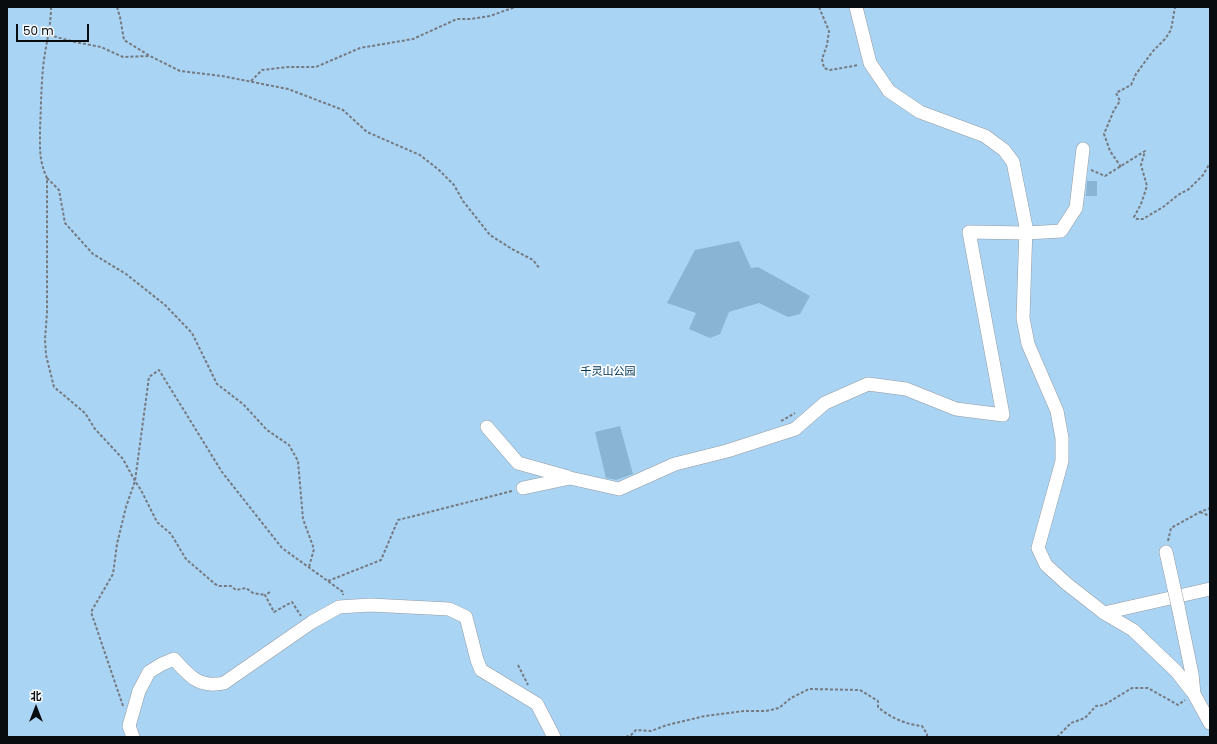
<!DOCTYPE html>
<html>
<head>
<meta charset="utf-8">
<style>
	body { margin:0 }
	#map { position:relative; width:1217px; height:744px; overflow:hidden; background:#e5eef6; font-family:Poppins,"Noto Sans SC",sans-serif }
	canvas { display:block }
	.frame { position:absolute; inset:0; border:8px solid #090c0f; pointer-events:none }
	.north { position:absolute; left:16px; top:688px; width:40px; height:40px; -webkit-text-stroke:3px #f7fbfe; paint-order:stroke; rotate:0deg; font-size:11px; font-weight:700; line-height:16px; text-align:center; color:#090c0f }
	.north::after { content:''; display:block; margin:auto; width:14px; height:18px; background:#090c0f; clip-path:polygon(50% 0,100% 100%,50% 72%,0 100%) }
	.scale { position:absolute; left:16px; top:24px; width:73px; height:18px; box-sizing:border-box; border:2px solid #090c0f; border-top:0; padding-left:5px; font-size:12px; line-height:14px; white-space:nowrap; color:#090c0f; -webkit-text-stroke:3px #f7fbfe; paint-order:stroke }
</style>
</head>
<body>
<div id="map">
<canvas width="1217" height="744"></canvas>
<div class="frame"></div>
<div class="north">北</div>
<div class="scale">50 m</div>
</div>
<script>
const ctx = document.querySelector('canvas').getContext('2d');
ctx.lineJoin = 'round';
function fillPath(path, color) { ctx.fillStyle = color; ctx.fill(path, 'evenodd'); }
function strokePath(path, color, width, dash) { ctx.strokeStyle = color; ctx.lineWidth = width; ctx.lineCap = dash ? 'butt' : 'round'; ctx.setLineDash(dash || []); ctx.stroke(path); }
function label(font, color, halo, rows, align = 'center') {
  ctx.font = font + ' Poppins,"Noto Sans SC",sans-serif'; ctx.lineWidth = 3.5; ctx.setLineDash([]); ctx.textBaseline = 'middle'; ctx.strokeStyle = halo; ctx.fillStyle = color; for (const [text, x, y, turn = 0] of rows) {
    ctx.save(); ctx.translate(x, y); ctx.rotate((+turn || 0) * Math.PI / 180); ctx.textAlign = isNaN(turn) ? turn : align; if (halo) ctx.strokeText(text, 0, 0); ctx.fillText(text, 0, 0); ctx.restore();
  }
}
const green = new Path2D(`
	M7,7H1210V737H7Z`);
const building = new Path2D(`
	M1087,181H1097V196H1086Z
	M739,241L751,268L758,267L810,296L800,314L788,317L759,303L729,312L720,334L710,338L689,329L696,313L667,303L695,250Z
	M620,426L633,474L616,480L606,478L595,432Z`);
const path = new Path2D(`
	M51,7C51,28 45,47 43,68C41,89 41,110 40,130C40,149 39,161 47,178V313L45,339L46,355L54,387L85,413L95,429L123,459L135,481L141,490L157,522L171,534L186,559L215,584L219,586H231L236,590L246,588L253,593L265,595
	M117,7L120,17L124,40L150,56L180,71L222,76L288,89L343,110L367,132L420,155L439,170L454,185L463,201L490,235L512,249L533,260L540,269
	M819,7L829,31L827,45L822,59L824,68L830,70L859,65
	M49,35L75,42L101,47L123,57L149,56
	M251,81L262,70L288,67H316L360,48L413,39L457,19H471L490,16L515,7
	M1121,167L1110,151L1104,134L1114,110L1120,101L1116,93L1131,85L1136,74L1153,51L1165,39L1171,30L1175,7
	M1091,170L1105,176L1145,151L1141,165L1147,186L1141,204L1134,217L1137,219H1143L1163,207L1178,195L1189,189L1203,175L1210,163
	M47,178L59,190L65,223L93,254L126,274L165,305L192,333L217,384L243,404L267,430L289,445L298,461L303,519L314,549L309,567
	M781,421L795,413
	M1200,512L1210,516
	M1168,541L1171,528L1200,512L1210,508
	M328,581L381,560L398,520L512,491
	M270,592L265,595L274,612L292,602L301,616
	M518,665L528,685
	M123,706L91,612L113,574L117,544L126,507L135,481L149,377L159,370L222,472L282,548L343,592V595
	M626,737L631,735L636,730L651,731L667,725L705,716L744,711H766L779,708L791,698L809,689L860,690L878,701V707C889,717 907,725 922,726L927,734V737
	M1057,737L1071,723L1085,718L1096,706L1104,705L1132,688H1148L1178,705L1185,700`);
const minor = new Path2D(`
	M856,7L870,63L889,91L920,112L985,136L1004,150L1013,162L1026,227L1023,318L1028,344L1057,411L1062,438V461L1038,548L1046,565L1067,584L1104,613L1133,630L1176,671L1194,694L1210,723
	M487,427L518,463L568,477
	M523,488L570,478L619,489L675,464L727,451L795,429L825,403L868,384L906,389L956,409L1003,415L969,232L1026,233L1061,231L1076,208L1083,149
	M1166,552L1174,588
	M1178,606L1192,674L1194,694
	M1104,613L1210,589
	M133,737L129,726L139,691L149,672L162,664L174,659C190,677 199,688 224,683L312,622L339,607L370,605L449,609L466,617L477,660L481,670L537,704L554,737`);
const minorBridge = new Path2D(`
	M1174,588L1178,606`);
const parkNames = [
	["千灵山公园",608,372]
];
fillPath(green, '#aad4f4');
fillPath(building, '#8ab4d4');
strokePath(minor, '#939ba3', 14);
strokePath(path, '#747a80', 2, [3, 2]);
strokePath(minor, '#fff', 13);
strokePath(minorBridge, '#939ba3', 14, []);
strokePath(minorBridge, '#fff', 13);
label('11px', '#003352', '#f7fbfe', parkNames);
</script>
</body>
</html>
